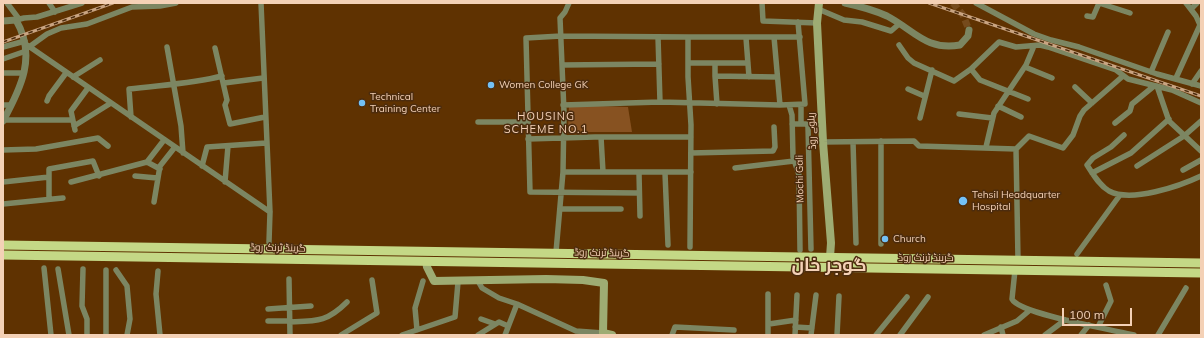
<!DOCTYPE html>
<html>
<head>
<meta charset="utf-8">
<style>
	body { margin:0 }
	#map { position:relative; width:1204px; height:338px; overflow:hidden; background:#5f3201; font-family:Mulish,sans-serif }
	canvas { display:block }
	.frame { position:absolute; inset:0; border:4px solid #f4d1b6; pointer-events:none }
	.scale { position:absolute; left:1062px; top:308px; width:70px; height:18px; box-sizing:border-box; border:2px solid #f4d1b6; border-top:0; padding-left:5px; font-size:12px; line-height:14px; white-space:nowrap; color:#f4d1b6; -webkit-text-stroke:3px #4c2c0e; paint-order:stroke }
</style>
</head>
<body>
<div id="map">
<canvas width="1204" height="338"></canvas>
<div class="frame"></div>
<div class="scale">100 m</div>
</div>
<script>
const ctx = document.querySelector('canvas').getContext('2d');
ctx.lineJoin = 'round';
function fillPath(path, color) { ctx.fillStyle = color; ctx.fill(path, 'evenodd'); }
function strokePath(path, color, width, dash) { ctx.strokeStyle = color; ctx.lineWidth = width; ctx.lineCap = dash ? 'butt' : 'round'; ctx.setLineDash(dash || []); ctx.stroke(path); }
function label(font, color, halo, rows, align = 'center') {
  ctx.font = font + ' Mulish,Cairo,sans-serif'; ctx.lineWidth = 3; ctx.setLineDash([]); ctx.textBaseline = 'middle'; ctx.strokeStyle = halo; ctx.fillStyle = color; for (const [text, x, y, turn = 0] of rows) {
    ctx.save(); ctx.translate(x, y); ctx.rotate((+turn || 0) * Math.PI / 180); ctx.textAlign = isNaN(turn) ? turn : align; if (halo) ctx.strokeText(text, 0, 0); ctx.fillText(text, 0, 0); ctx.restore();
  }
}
const green = new Path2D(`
	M569,105L628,107L632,132H568Z`);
const tertiaryTunnel = new Path2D(`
	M953,3L963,15L969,30`);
const minor = new Path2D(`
	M7,3L19,19
	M49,3L55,12
	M261,3L270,212L269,242
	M762,3L763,21L817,23
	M976,3L1034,34L1051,40L1079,47L1157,74L1201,86
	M1099,3L1130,13
	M818,9L844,20L862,22L891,31L899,24
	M1191,9L1197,3
	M1087,16L1093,17L1099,3
	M16,20L24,18L37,17L82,3
	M658,37L660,102
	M688,37H800
	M774,37L780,105
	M746,38L749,77
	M27,45L270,212
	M899,45L908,58L914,63L954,81L971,69L999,42L1016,47L1040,45L1048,47L1116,70L1128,79L1172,90L1201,103
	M3,47L25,41
	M29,47L47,34L61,28L87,24L132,7L160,6L176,3
	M167,47L181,126L183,153
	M215,48L227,100L225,105L230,124L265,117
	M3,59L26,51
	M688,63H748
	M562,65L659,64
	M1025,67L1052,78
	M971,69L980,80L1028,99
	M1151,72L1168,32
	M3,73H24
	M715,76V64
	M73,77L100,60
	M1176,78L1200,25L1196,16L1186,3
	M224,83L263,78
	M1192,84L1201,71
	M1157,86L1169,121L1201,151
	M1075,87L1092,103
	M908,89L924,96
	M47,101L49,96L66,73
	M717,104L715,76L776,77
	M3,105H11
	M563,105L660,102L780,105L805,104L798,22
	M789,105L792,115L793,157L799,175L800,250
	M998,106L1021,117
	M959,114L992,118
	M131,117L129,89C160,85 192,84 222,76
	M920,118L932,70
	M3,120H71
	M478,122H528
	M1115,123L1130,111L1132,104L1154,86
	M792,124H807L808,127L811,249
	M801,124V105
	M74,126L111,103
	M75,130L71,111L88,88
	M1124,135L1111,147L1093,158L1087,165C1093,174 1099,185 1109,191C1131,203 1180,186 1201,176
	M601,137L603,172
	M528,139L595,137H691
	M881,141V244
	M823,142L914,141L919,146L1016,149L1018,260
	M853,142L856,243
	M986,147L994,113L1026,65L1034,46
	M1016,149L1029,136L1063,148L1073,135L1080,116L1084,110L1123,76
	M3,150L36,149L98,138L108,146
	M691,153L773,151L775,147L774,127
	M147,162L160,169
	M202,166L207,147L266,143
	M1137,166L1184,136L1201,121
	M735,168L794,161
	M1183,170L1201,160
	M563,172H691
	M639,173L640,216
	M665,173L668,245
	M1092,173L1131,153L1169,119
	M135,176L157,178
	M3,182L49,177
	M71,182L147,162L164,140
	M225,182L228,146
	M639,193L530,192L526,38L561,36L688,37V77L691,125L690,247
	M49,199V169L93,161L99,176
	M154,202L160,166L175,147
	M3,204L63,198
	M560,209H621
	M556,252L563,172L564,112L560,18L565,12L569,3
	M1077,254L1120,195
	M44,268L51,335
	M58,269L69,335
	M83,269L82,306L87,319V335
	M106,270V335
	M116,270L127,286L130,319L127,335
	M1015,270L1012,299C1019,314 1113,330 1134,335
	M158,271L156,294L160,335
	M289,279L290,335
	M478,281L482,288L499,298L517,304L576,331L603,333
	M268,309L311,306
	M481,319L495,324
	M268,321H290
	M290,322C317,321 327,322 347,302
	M769,324L796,320
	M795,327L812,328
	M1001,327L1003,335
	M1098,327L1111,301L1106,285
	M417,330L415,308L423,281
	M341,335L377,313L372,280
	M402,335L455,317L458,282
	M478,335L499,322L508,326
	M505,335L517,304
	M672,335L675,327L734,330
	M768,335V294
	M795,335L797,295
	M811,335L816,295
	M837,335L839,296
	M876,335L907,297
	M900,335L928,297
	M984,335L1017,321L1030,310
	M1045,335L1065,320
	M1081,335L1089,325
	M1158,335L1186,288`);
const tertiary = new Path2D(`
	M845,3C859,6 874,10 887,16C914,30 926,51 960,45L968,36L969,30
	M3,21L16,20C37,56 21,88 3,121`);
const secondary = new Path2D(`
	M819,3L817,23L823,142L831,243L830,257
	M426,261L427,267L434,281L546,279L583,280L604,283L603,333L612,335`);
const trunk = new Path2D(`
	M3,245L1201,263
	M3,255L1201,273`);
const rail = new Path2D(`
	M929,3L1201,96
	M3,42L113,3`);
const markers = [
	[491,85,4,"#73c1f6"],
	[362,103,4,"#73c1f6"],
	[963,201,5,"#73c1f6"],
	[885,239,4,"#73c1f6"]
];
const poiNames = [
	["Women College GK",499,85],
	["Technical",370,97],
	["Training Center",370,109],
	["Tehsil Headquarter",972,195],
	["Hospital",972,207],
	["Church",893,239]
];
const streetNames = [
	["ریلوے روڈ",812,131,-93],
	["Mochi Gali",800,179,-91],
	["گرینڈ ٹرنک روڈ",278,248,1],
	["گرینڈ ٹرنک روڈ",602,253,1],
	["گرینڈ ٹرنک روڈ",926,258]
];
const neighbourhoodNames = [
	["HOUSING",546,117],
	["SCHEME NO.1",546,130]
];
const townNames = [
	["گوجر خان",829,266]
];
fillPath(green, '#875221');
strokePath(tertiaryTunnel, '#754a1c', 7, [7, 3.5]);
strokePath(minor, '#7c8662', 5.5);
strokePath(tertiary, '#7c8662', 7);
strokePath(secondary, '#9eac73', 8);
strokePath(trunk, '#c4d886', 9);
strokePath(rail, '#c9a482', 3);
strokePath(rail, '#4c2c0e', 1.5, [4.5]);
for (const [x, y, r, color] of markers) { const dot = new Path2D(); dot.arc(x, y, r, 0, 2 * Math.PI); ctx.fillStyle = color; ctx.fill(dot); strokePath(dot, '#4c2c0e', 1.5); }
label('10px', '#f4d1b6', '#4c2c0e', poiNames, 'left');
label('10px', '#f4d1b6', '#4c2c0e', streetNames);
ctx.letterSpacing = '1px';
label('11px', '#f4d1b6', '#4c2c0e', neighbourhoodNames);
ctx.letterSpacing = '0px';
label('bold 18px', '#f4d1b6', '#4c2c0e', townNames);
</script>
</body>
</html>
